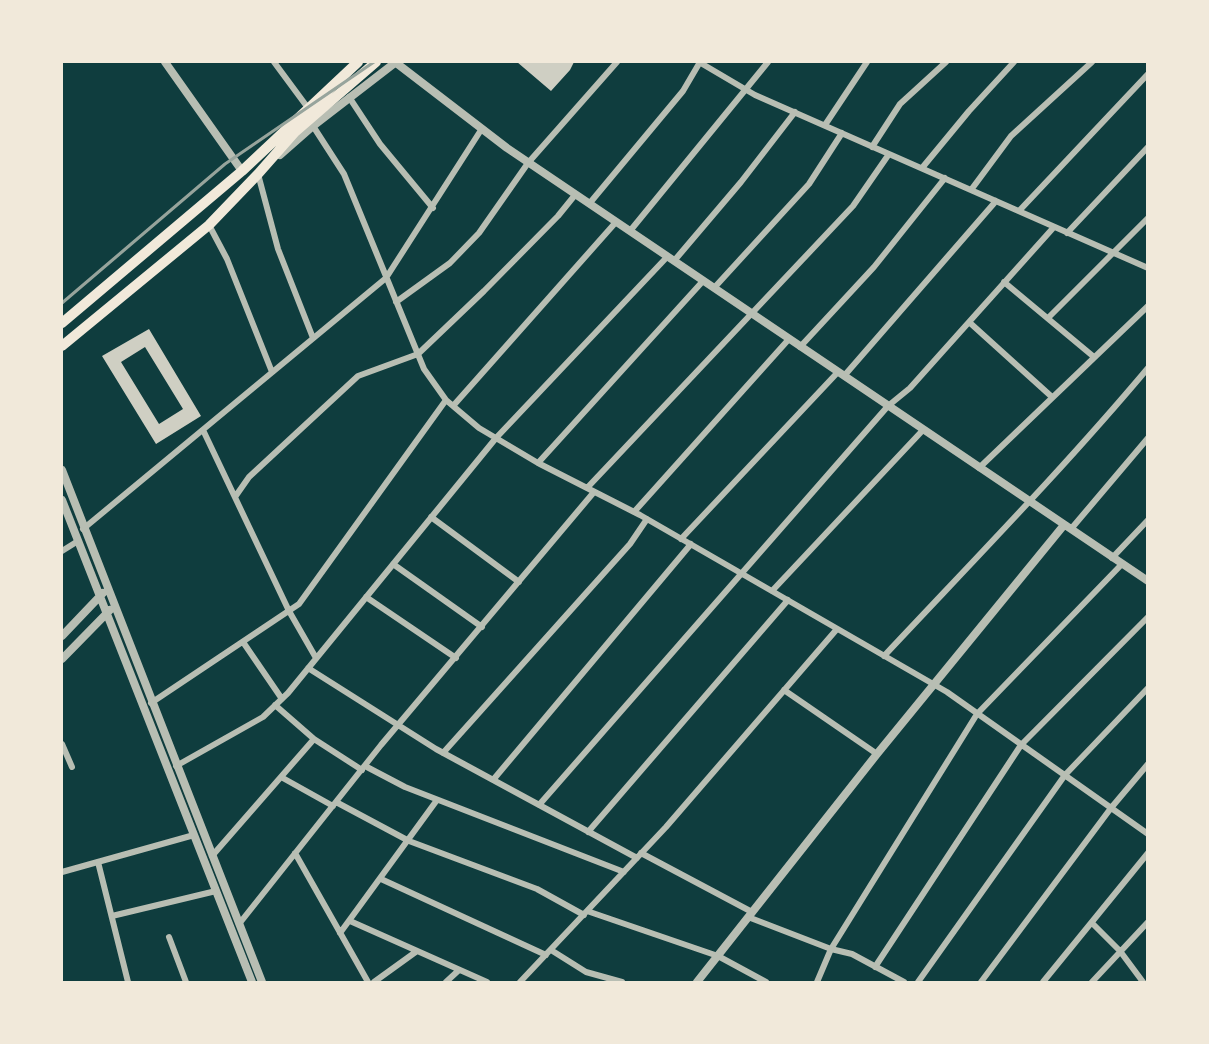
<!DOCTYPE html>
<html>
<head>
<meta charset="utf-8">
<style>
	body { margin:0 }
	#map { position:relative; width:1209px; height:1044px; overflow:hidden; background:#0f3d3e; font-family:Jost,sans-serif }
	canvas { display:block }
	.frame { position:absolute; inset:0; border:63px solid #f1e9da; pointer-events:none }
</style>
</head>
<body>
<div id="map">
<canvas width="1209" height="1044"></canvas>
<div class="frame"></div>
</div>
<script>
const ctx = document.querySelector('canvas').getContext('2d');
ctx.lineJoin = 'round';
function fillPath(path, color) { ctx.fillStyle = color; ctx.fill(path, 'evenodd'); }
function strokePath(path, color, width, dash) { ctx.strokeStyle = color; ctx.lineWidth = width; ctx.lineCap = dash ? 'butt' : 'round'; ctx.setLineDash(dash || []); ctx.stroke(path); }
const building = new Path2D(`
	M517,62H574L570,70L551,91Z
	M149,329L201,416L156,444L102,356ZM145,347L183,409L159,424L121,362Z`);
const minor = new Path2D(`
	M274,62L308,108
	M699,62L755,95L1148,268
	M349,97L380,144L433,208
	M825,125L867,62
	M313,126L344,174L424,369L446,400L453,406L479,428L538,463L640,515L947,692L1148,834
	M872,147L900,104L946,62
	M922,168L969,111L1014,62
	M258,174L278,249L313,338
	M971,190L1011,136L1092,62
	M589,204L683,91L700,62
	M1019,211L1148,74
	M209,225L227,259L272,372
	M630,231L768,62
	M1067,233L1148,147
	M674,261L741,182L795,112
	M1004,282L1094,357
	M714,288L809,184L842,133
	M396,302L450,263L479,233L528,163L617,62
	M1048,318L1148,218
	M969,322L1052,397
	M800,347L874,267L945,178
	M844,376L996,201
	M453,406L616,222
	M203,430L289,611L316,658
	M538,463L703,281
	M979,468L1148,306
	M587,488L853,206L889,154
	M235,497L249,477L358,376L418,354L484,291L558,216L575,195
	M634,512L789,339
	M431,517L519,582
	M83,529L386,278L481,130
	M1071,529L1148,438
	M681,539L838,372
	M62,551L78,541
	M1112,558L1148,520
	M393,564L482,627
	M772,591L923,430
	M366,597L456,658
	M243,642L282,699
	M884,656C973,561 1064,468 1148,368
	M308,668L436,749L637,858
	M784,690L877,754
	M151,703L299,604L446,400
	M275,705L314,739L362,770
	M62,744L72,767
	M443,753L630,544L647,519
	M176,766L263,717L288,693L496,438L667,257
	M365,766L405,787L624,872
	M281,777L333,806
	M493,780L691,544
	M336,802L409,841L537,889L584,915
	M539,805L888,406L910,388L1054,227
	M588,832L788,600
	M295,853L368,982
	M641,853L752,912
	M212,856L314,739
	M98,862L128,982
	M62,872L194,835
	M381,879L546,955
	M587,911L718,956L766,982
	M112,916L216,891
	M748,917L831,949L852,954L904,982
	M350,921L487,982
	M1092,923L1120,951L1143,982
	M239,924L381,745L594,492
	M340,933L437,800
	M169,937L186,982
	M551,950L586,972L622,982
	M875,967L1021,745L1148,617
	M374,982L417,951
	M446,982L459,970
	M520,982L666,827L837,629
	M817,982L831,949L977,714L1122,564
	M918,982L1065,775L1148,688
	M981,982L1111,808L1148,764
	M1043,982L1148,853
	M1092,982L1148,922`);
const tertiary = new Path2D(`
	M165,62L242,171
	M395,62L507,148L1148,581
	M280,155L313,126L396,62
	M62,470L262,982
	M62,500L252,982
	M62,636L103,593
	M62,659L110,610
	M697,982L877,754L1064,525`);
const primary = new Path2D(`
	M62,323L242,171L358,62
	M62,346L209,225L258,174L295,132L376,62`);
const rail = new Path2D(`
	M62,303L225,164L374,62`);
fillPath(building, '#cfcfc3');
strokePath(minor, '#b8beb3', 6);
strokePath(tertiary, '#b8beb3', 8);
strokePath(primary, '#f1e9da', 10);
strokePath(rail, '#97a49c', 3);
</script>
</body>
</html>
